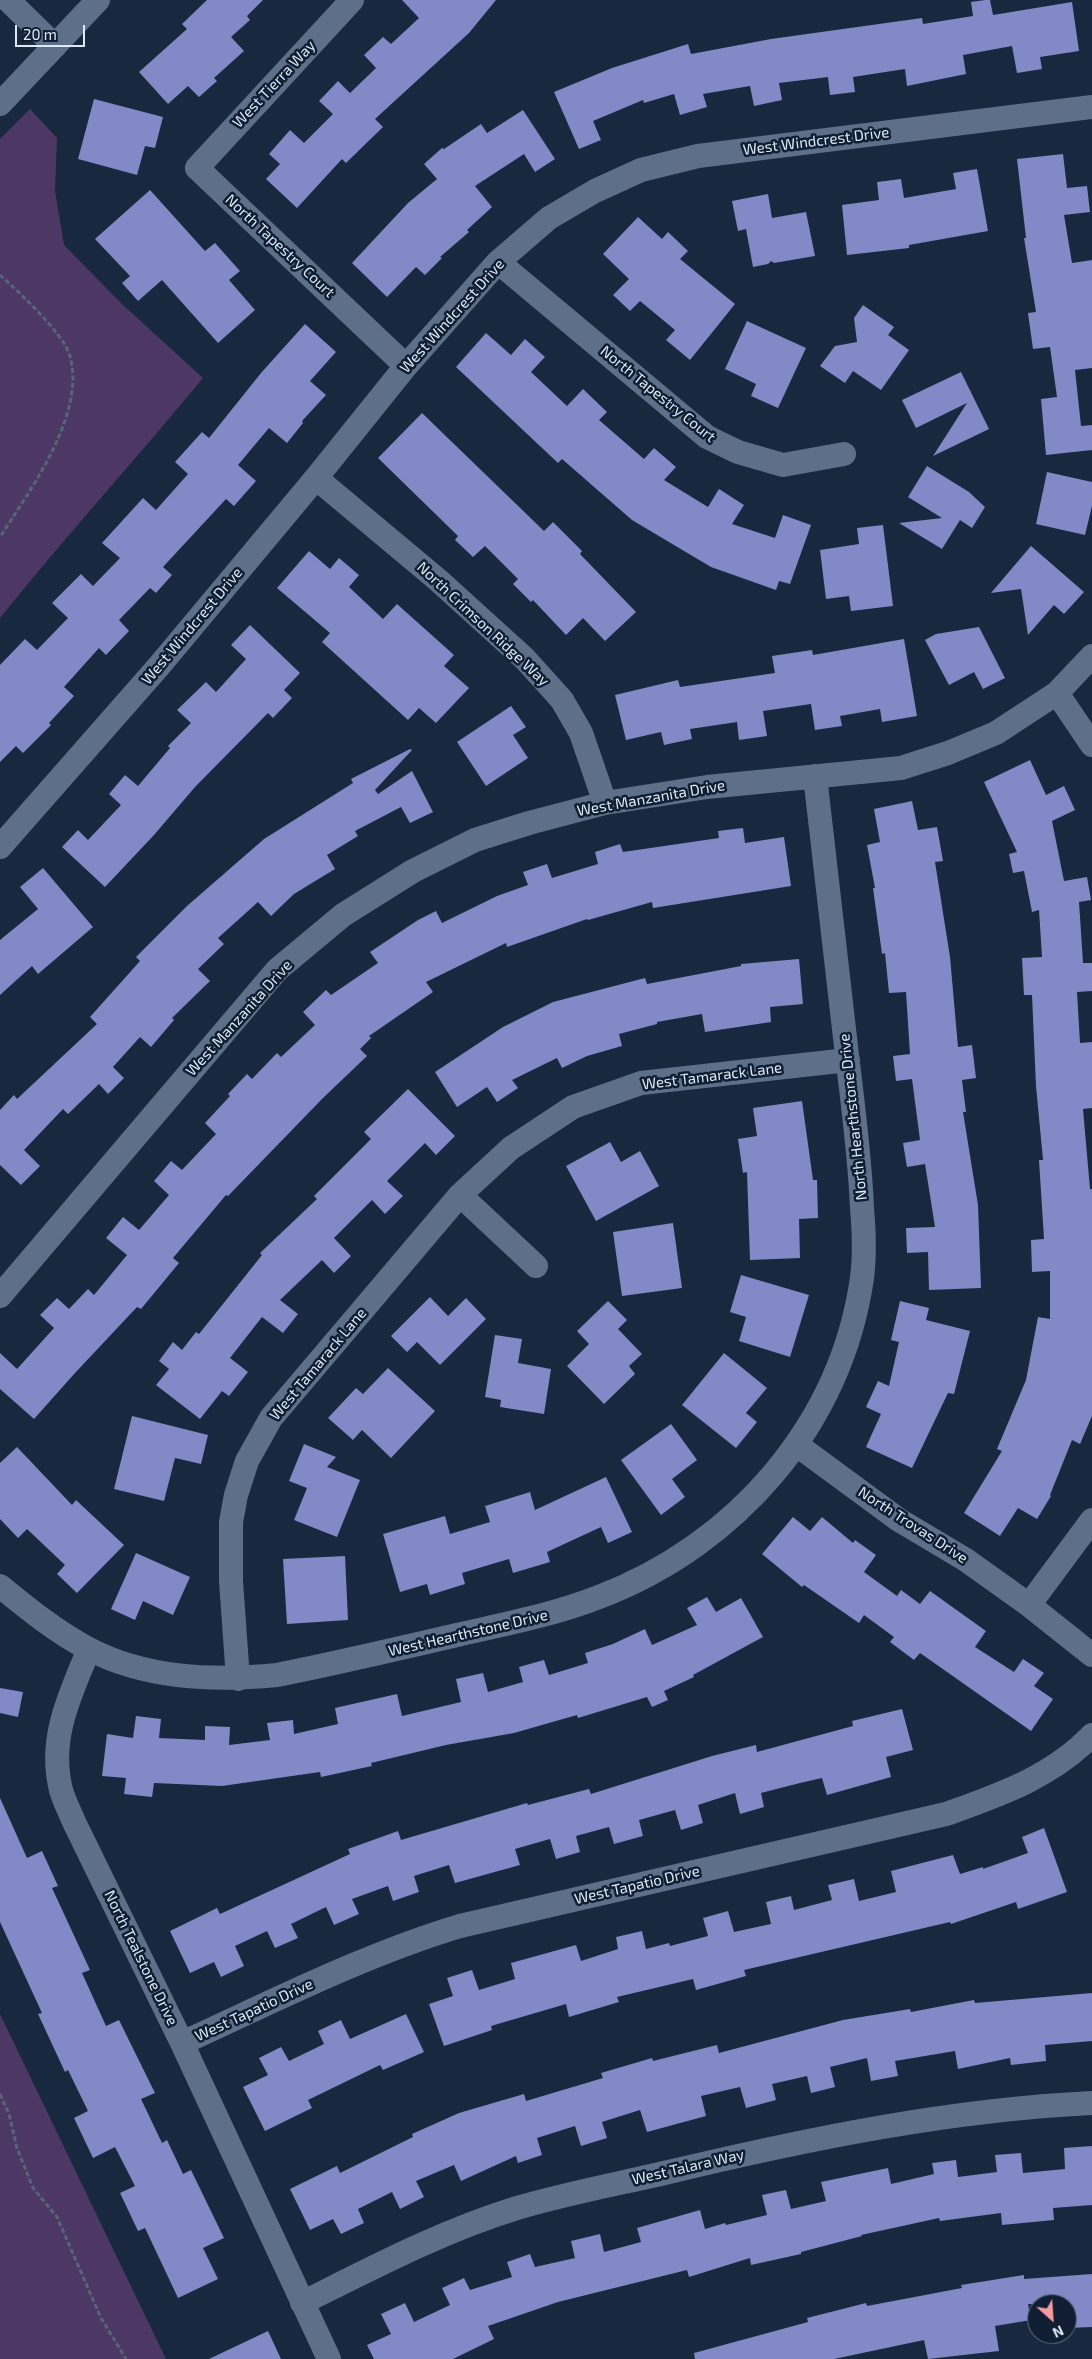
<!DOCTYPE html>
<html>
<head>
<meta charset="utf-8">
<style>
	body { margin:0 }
	#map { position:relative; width:1092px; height:2359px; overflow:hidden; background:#18283e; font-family:"Exo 2",sans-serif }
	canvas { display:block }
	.north { position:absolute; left:1027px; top:2294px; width:50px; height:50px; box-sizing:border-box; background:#0f1e33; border:1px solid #626f81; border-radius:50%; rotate:154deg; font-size:14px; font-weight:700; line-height:20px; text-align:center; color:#dee8f7 }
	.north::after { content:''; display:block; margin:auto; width:18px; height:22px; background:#f49b9f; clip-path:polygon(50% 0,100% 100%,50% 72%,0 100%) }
	.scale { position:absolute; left:15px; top:25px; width:70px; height:22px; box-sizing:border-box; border:2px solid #dee8f7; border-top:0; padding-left:6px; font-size:15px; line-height:18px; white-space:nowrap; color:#dee8f7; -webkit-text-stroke:4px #0f1e33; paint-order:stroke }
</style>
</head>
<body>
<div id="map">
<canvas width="1092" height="2359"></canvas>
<div class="north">N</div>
<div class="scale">20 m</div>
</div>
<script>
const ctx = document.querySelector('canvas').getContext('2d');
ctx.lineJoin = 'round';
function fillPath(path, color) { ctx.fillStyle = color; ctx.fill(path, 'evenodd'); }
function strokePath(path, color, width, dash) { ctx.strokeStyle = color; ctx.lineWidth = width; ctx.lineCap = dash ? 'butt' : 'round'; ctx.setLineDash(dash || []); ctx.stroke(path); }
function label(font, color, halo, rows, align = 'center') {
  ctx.font = font + ' "Exo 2",sans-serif'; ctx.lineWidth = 5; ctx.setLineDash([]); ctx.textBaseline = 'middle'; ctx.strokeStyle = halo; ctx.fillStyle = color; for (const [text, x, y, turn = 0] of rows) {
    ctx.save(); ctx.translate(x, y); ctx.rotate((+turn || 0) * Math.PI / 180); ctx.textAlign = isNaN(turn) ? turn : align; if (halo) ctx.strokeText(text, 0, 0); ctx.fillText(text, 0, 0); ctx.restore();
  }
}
const green = new Path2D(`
	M30,109L57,138L55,191L64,245L123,305L203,378C136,459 66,536 0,618V139Z
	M0,2014L166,2359H0Z`);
const building = new Path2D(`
	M207,0H263L247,16L250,20L231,37L244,51L214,78L217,81L199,97L188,86L168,104L139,72L187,29L182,24Z
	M402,0H496L469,33L375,119L383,127L346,163L342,159L297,208L266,179L280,164L269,154L290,130L304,143L333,114L319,101L338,81L350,93L376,68L364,55L383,37L391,44L419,18Z
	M985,0H990L993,15L1072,2L1079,51L1040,57L1042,69L1017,73L1012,46L963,55L966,74L907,86L905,69L853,77L855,92L830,95L828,77L779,83L782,100L754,106L750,86L703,94L707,107L680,115L674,94L644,103L643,100L593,121L601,140L579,149L554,92L612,68L688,44L691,54L771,39L922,18L923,24L973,16L971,2Z
	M94,99L163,117L155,148L145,146L137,175L78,159Z
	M523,110L555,159L535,172L524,154L475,186L492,207L467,230L469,232L440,257L442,258L425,275L416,267L387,297L352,263L408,203L437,179L424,164L442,148L444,149L481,124L487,133Z
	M1063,154L1067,188L1087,186L1090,212L1064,215L1072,263L1092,260V368L1075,370L1081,426L1092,425V450L1046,455L1041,399L1057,397L1050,347L1033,349L1028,313L1036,312L1024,238H1026L1017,159Z
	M977,169L988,231L909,245V248L847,255L842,205L879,200L877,182L901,179L904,198L956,189L953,173Z
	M150,190L205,251L215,243L240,271L229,280L255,310L218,343L162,280L138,301L122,283L130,276L95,239Z
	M768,194L772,218L806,212L815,256L774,263L771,261L768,264L753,267L746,229L738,231L732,201Z
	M638,217L662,239L668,232L688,251L680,259L735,304L690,360L666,340L675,330L640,301L630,311L613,295L629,279L603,254Z
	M863,305L894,327L888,335L909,350L881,390L853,371L845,383L820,366L835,346L857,342L854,318Z
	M747,321L806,348L778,408L751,396L756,384L725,369Z
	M305,324L336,352L310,381L326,395L302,421L303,423L287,443L269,428L238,465L256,481L234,506L226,499L163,567L172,575L156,593L150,588L119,620L129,631L106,655L99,648L64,687L74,696L49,723L51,725L23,753L16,746L0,762V665L25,639L37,650L68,618L52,603L81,574L93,586L120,558L102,543L143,498L156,510L188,474L175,462L202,432L209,438L261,373Z
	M486,333L511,355L525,339L545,357L531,372L567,406L583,389L607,412L599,420L644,459L654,448L676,467L664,480L708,507L719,489L744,505L732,524L775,538L783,515L811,525L790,584L779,581L776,590L711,567L632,520L562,459L558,463L456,367Z
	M961,372L989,429L933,456L967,403L916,428L902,400Z
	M422,413L544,531L553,522L582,551L580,554L636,612L605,641L583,618L566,635L533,600L531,602L513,584L518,579L485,546L473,557L455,540L458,536L378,458Z
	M927,466L969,492L985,507L972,528L960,520L942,549L899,523L942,518L908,497Z
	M1047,472L1092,482V506L1085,535L1036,524Z
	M883,525L893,606L851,611L849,596L826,599L820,550L859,544L857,528Z
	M1031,546L1084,592L1064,614L1054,605L1028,635L1021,589L991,593Z
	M309,551L330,569L339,558L359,575L349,587L383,619L397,604L454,655L444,666L469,688L436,723L419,708L408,720L322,642L330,633L277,588Z
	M250,625L300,673L284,690L292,698L273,718L268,713L195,787L154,835L105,887L62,847L78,830L88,840L121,805L109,794L125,775L138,786L170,748L168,746L191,723L177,710L206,682L216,692L246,659L231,645Z
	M979,627L1005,678L983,689L974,672L949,685L925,640L936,634Z
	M904,639L917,716L882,722L880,709L840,716L842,726L815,730L811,704L763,711L767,736L739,740L737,722L690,729L692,739L664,745L661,732L626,740L615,695L678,680L680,687L775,673L772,656L812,650L813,655Z
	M511,706L526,727L513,735L528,758L486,786L457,742Z
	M410,749L412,750L375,790L378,794L412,771L433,812L410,823L401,807L355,831L358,836L327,855L335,869L294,894L271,916L258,902L218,938L224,944L198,969L210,981L172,1018L174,1020L151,1047L140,1037L113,1067L124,1078L108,1094L99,1084L68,1114L63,1109L24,1150L40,1166L21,1185L0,1165V1110L14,1095L17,1099L97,1024L90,1017L140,961L136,957L187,906L264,839L353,783L351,779Z
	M1030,760L1046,795L1064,786L1075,810L1052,821L1064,881L1087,877L1091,900L1079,902L1083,963H1092V991L1077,992L1080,1043L1092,1042V1108L1083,1109L1090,1189H1092V1416L1080,1444L1072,1440L1050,1495L1051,1496L1037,1519L1018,1508L1000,1536L964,1513L1002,1451L997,1449L1026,1380L1038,1317L1050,1319V1271L1032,1272L1031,1240L1044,1239L1039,1160H1043L1036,1086L1032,995H1024L1022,958L1042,957L1039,910L1032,912L1024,871L1013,873L1009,854L1017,852L984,782Z
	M912,801L918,830L937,827L943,861L935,862L950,957L958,1047L972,1045L976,1078L962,1080L966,1112H963L978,1205L981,1288L929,1290L928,1252L907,1253L906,1228L935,1227L925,1164L907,1167L903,1143L920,1140L912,1079L896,1081L893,1056L910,1054L906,992L889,993L885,953L882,954L873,888H875L867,845L880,842L874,809Z
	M743,828L745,843L784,837L791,886L653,908L652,902L588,920L587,919L507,947L506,943L426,982L433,992L369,1036L371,1038L360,1049L367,1056L323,1098L228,1196L226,1195L173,1258L179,1263L141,1309L137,1307L75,1373L34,1419L0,1389V1353L17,1369L54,1328L40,1315L57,1298L69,1309L88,1289L94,1295L127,1255L106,1238L123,1217L139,1230L169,1195L154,1181L171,1161L182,1170L216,1134L205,1123L230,1096L228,1094L247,1074L252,1079L277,1053L281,1057L315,1025L303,1012L326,990L331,995L378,963L370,952L418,920L436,911L442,923L497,896L528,885L523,872L547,864L552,878L598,864L595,852L620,844L623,852L719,838L718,831Z
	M43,868L93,927L38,974L32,966L0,995V940L38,909L20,887Z
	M799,959L803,1004L770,1007L771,1022L705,1032L702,1014L657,1022V1024L619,1034L622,1046L587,1056L562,1068L557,1058L512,1080L518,1088L497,1102L487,1087L457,1107L435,1072L503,1027L553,1002L645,978L647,984L741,966V964Z
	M408,1089L455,1136L436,1155L425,1143L387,1181L403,1196L385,1214L372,1200L334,1238L351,1256L334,1273L322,1260L280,1300L298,1314L283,1333L262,1317L230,1358L248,1372L229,1396L222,1391L200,1419L156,1385L169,1369L159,1361L173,1342L182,1350L196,1332L199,1334L262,1255L260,1253L317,1199L314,1196L371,1139L364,1132Z
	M802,1101L813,1180H817L818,1218L799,1219L800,1258L750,1260L747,1172L743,1173L738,1139L757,1136L753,1108Z
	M610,1142L621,1162L640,1151L659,1186L596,1221L566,1166Z
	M673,1223L682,1288L622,1296L613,1232Z
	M741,1275L809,1295L790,1357L739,1341L746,1317L730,1312Z
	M430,1297L448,1316L466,1298L486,1319L440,1365L417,1342L407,1352L391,1336Z
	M608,1301L627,1320L618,1329L642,1354L629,1366L635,1374L604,1404L567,1366L589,1344L577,1331Z
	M900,1301L929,1308L926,1320L970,1331L954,1394L948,1393L912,1468L866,1447L881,1414L866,1407L878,1381L889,1386L899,1342L891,1340Z
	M495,1335L522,1339L518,1363L551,1369L544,1414L500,1407L501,1400L485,1397Z
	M724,1353L767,1388L746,1413L757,1422L736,1448L682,1405Z
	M388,1368L435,1411L391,1458L362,1430L353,1440L328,1418L356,1388L363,1394Z
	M132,1416L208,1435L201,1464L175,1458L164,1501L114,1489Z
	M671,1424L697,1460L672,1479L685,1497L661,1515L621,1460Z
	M304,1444L336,1457L327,1467L360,1480L337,1537L294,1520L307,1488L289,1481Z
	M17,1447L72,1505L76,1500L124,1545L77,1593L57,1574L65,1565L27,1529L18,1538L0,1519V1463Z
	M606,1477L632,1532L608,1543L601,1527L547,1552L550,1562L513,1573L509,1559L462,1573L465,1584L430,1595L427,1584L400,1592L383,1534L445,1516L450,1534L490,1522L485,1506L530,1492L535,1510Z
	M793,1517L810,1531L822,1517L853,1543L855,1540L876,1555L864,1572L897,1596L901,1590L920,1604L930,1591L986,1631L975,1647L1014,1672L1023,1659L1044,1673L1034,1686L1053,1699L1031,1731L920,1653L914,1660L890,1642L894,1637L864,1615L859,1623L804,1585L802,1587L762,1554Z
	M136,1553L190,1577L173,1615L143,1601L135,1620L111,1609Z
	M345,1556L348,1620L287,1624L283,1559Z
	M707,1597L716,1612L741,1598L763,1637L693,1675L694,1677L664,1691L668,1700L652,1707L647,1697L578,1718L577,1715L514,1733L446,1745L371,1763L372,1766L321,1777L320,1772L222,1786L154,1783L152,1797L124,1794L126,1778L102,1776L107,1734L133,1738L136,1716L161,1719L159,1738L205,1740V1726L230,1727L229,1745L270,1740L267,1723L293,1720L294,1734L338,1724L335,1708L397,1694L402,1716L461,1702L456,1679L483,1673L488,1692L523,1682L519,1667L544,1660L549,1675L588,1663L585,1653L613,1644L645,1629L652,1645L697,1625L687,1608Z
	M0,1688L23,1692L18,1717L0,1713Z
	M902,1709L913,1750L886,1757L891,1777L827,1795L822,1778L800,1783L761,1793L764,1807L740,1814L735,1793L698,1805L703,1823L681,1830L675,1810L639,1820L643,1836L614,1844L609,1827L576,1836L580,1852L556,1859L550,1839L515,1849L520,1865L455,1883L449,1865L414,1876L419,1892L393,1901L388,1886L352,1899L359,1914L334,1925L326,1907L291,1924L298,1938L275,1948L267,1931L235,1946L244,1966L221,1977L214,1962L190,1973L170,1931L217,1908L220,1914L350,1854L348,1849L398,1831L401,1840L527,1803L528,1805L589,1789L591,1794L712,1756L756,1745L757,1752L853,1726L852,1721Z
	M0,1798L27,1858L42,1851L58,1886L52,1888L90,1970L82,1973L106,2026L119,2020L155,2093L141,2099L162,2143L167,2140L183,2174L191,2170L224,2238L203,2248L218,2279L178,2298L145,2228L138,2231L120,2193L135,2186L115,2147L93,2158L74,2118L88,2111L68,2070L65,2072L38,2014L42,2013L0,1922Z
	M1044,1828L1067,1892L1018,1909L1016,1902L951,1924L950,1922L744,1970L746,1976L696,1990L693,1979L617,1997L619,2002L569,2017L566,2004L491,2026L492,2030L444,2046L429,2004L453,1996L447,1978L472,1970L479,1990L515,1979L511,1963L576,1945L581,1961L618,1949L616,1937L642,1931L646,1949L669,1943L670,1946L708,1936L703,1918L728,1911L734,1932L771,1924L766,1902L791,1896L794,1910L832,1900L828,1885L854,1879L859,1901L896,1892L891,1871L953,1855L960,1874L983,1867V1869L1028,1853L1022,1837Z
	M1092,1993V2041L1045,2045L1046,2061L1011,2065L1010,2058L958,2069L955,2051L895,2061L898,2076L871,2081L867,2058L830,2067L835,2087L811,2093L807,2076L772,2084L776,2100L746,2108L740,2087L701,2096L706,2116L647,2132L640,2110L602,2122L607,2138L581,2146L575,2126L537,2138L542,2155L518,2163L516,2156L461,2181L454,2165L416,2181L424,2197L400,2209L392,2192L358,2209L364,2223L341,2234L333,2219L310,2230L290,2189L337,2166L340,2173L413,2137L412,2134L459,2113L524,2094L526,2101L603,2078L601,2073L652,2058L653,2061L717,2045L719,2053L843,2020L910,2009L911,2012L974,2000L975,2003Z
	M406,2014L424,2052L383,2070L380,2065L308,2100L312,2108L265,2131L243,2087L268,2075L259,2058L281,2047L289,2061L324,2044L318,2031L341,2020L350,2039Z
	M1092,2146V2205L1053,2208L1054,2220L1002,2225L1001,2213L940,2221L939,2218L861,2235L862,2236L801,2252V2254L751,2265L750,2258L689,2277L687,2270L558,2302L488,2326L494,2339L453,2359H374L367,2345L391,2334L381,2314L405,2303L414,2322L450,2305L442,2288L464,2278L470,2290L512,2277L507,2262L530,2254L535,2267L575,2258L571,2241L600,2234L604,2252L641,2242L637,2228L700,2210L705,2229L725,2223L726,2225L767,2215L762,2195L786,2190L791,2209L826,2201L821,2182L888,2168L891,2184L934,2174L932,2163L956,2160L958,2177L997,2172L995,2155L1021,2153L1023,2173L1065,2169L1064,2148Z
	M1092,2274V2327L1067,2328V2304H1028L1031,2320L995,2326L999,2351L928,2359L924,2340L834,2359H695L694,2353L808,2322L807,2318L866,2303L867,2306L962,2288L961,2285L1024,2275V2279Z
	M268,2331L281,2359H209Z`);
const path = new Path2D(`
	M0,275C18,291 64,334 70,356C86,415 30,490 0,537
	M0,2094L9,2114L17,2148L33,2188L57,2217L101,2318L126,2359`);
const minor = new Path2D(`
	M8,0L55,46
	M352,0L197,168L406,366
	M0,104L98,0
	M498,262L707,437L738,452L783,465L844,454
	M316,478L438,580L525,659L562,700L581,733L605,803
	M1092,656L1057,693L1092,745
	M0,847L159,666L316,478L406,366L498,262L549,218L595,191L641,170L698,156L1092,107
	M460,1195L536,1266
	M0,1296L277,970L343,915L413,871L475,840L529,823L605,803L707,787L901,768L948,753L996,733L1057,693
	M797,1445L899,1520L966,1560L1029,1605
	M1092,1520L1029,1605L1092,1655
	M0,1586C27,1608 55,1631 87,1648C145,1679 213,1681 277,1675C337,1663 397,1649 457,1635C505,1624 553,1615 599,1597C736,1545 841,1425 862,1278C865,1255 864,1231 862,1208C860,1157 853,1106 847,1055C837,962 826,869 815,776
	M89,1649C70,1695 48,1739 61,1790C64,1801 70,1812 74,1822L182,2043L329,2359
	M238,1679L231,1581V1522L236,1495L247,1461L271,1418L460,1195L511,1148L573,1107L641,1083L848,1060
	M182,2043C274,2001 364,1955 460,1926L946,1814C999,1795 1052,1777 1092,1735
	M302,2303C372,2268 442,2231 517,2208C568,2193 622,2183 673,2171C812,2138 950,2110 1092,2103`);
const streetNames = [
	["West Tierra Way",274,84,-47],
	["West Windcrest Drive",816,141,-7],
	["North Tapestry Court",280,246,43],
	["West Windcrest Drive",452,316,-48],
	["North Tapestry Court",658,394,39],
	["North Crimson Ridge Way",483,624,43],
	["West Windcrest Drive",192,626,-50],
	["West Manzanita Drive",651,798,-10],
	["West Manzanita Drive",239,1018,-48],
	["West Tamarack Lane",712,1076,-7],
	["North Hearthstone Drive",853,1117,-96],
	["West Tamarack Lane",318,1364,-50],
	["North Trovas Drive",913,1525,33],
	["West Hearthstone Drive",468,1633,-13],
	["West Tapatio Drive",637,1885,-13],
	["North Tealstone Drive",141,1958,64],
	["West Tapatio Drive",254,2010,-25],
	["West Talara Way",688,2167,-13]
];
fillPath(green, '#4c3765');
fillPath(building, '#8388c6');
strokePath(path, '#576579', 3, [5, 2.5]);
strokePath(minor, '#5e7089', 24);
label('15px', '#dee8f7', '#0f1e33', streetNames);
</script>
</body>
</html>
